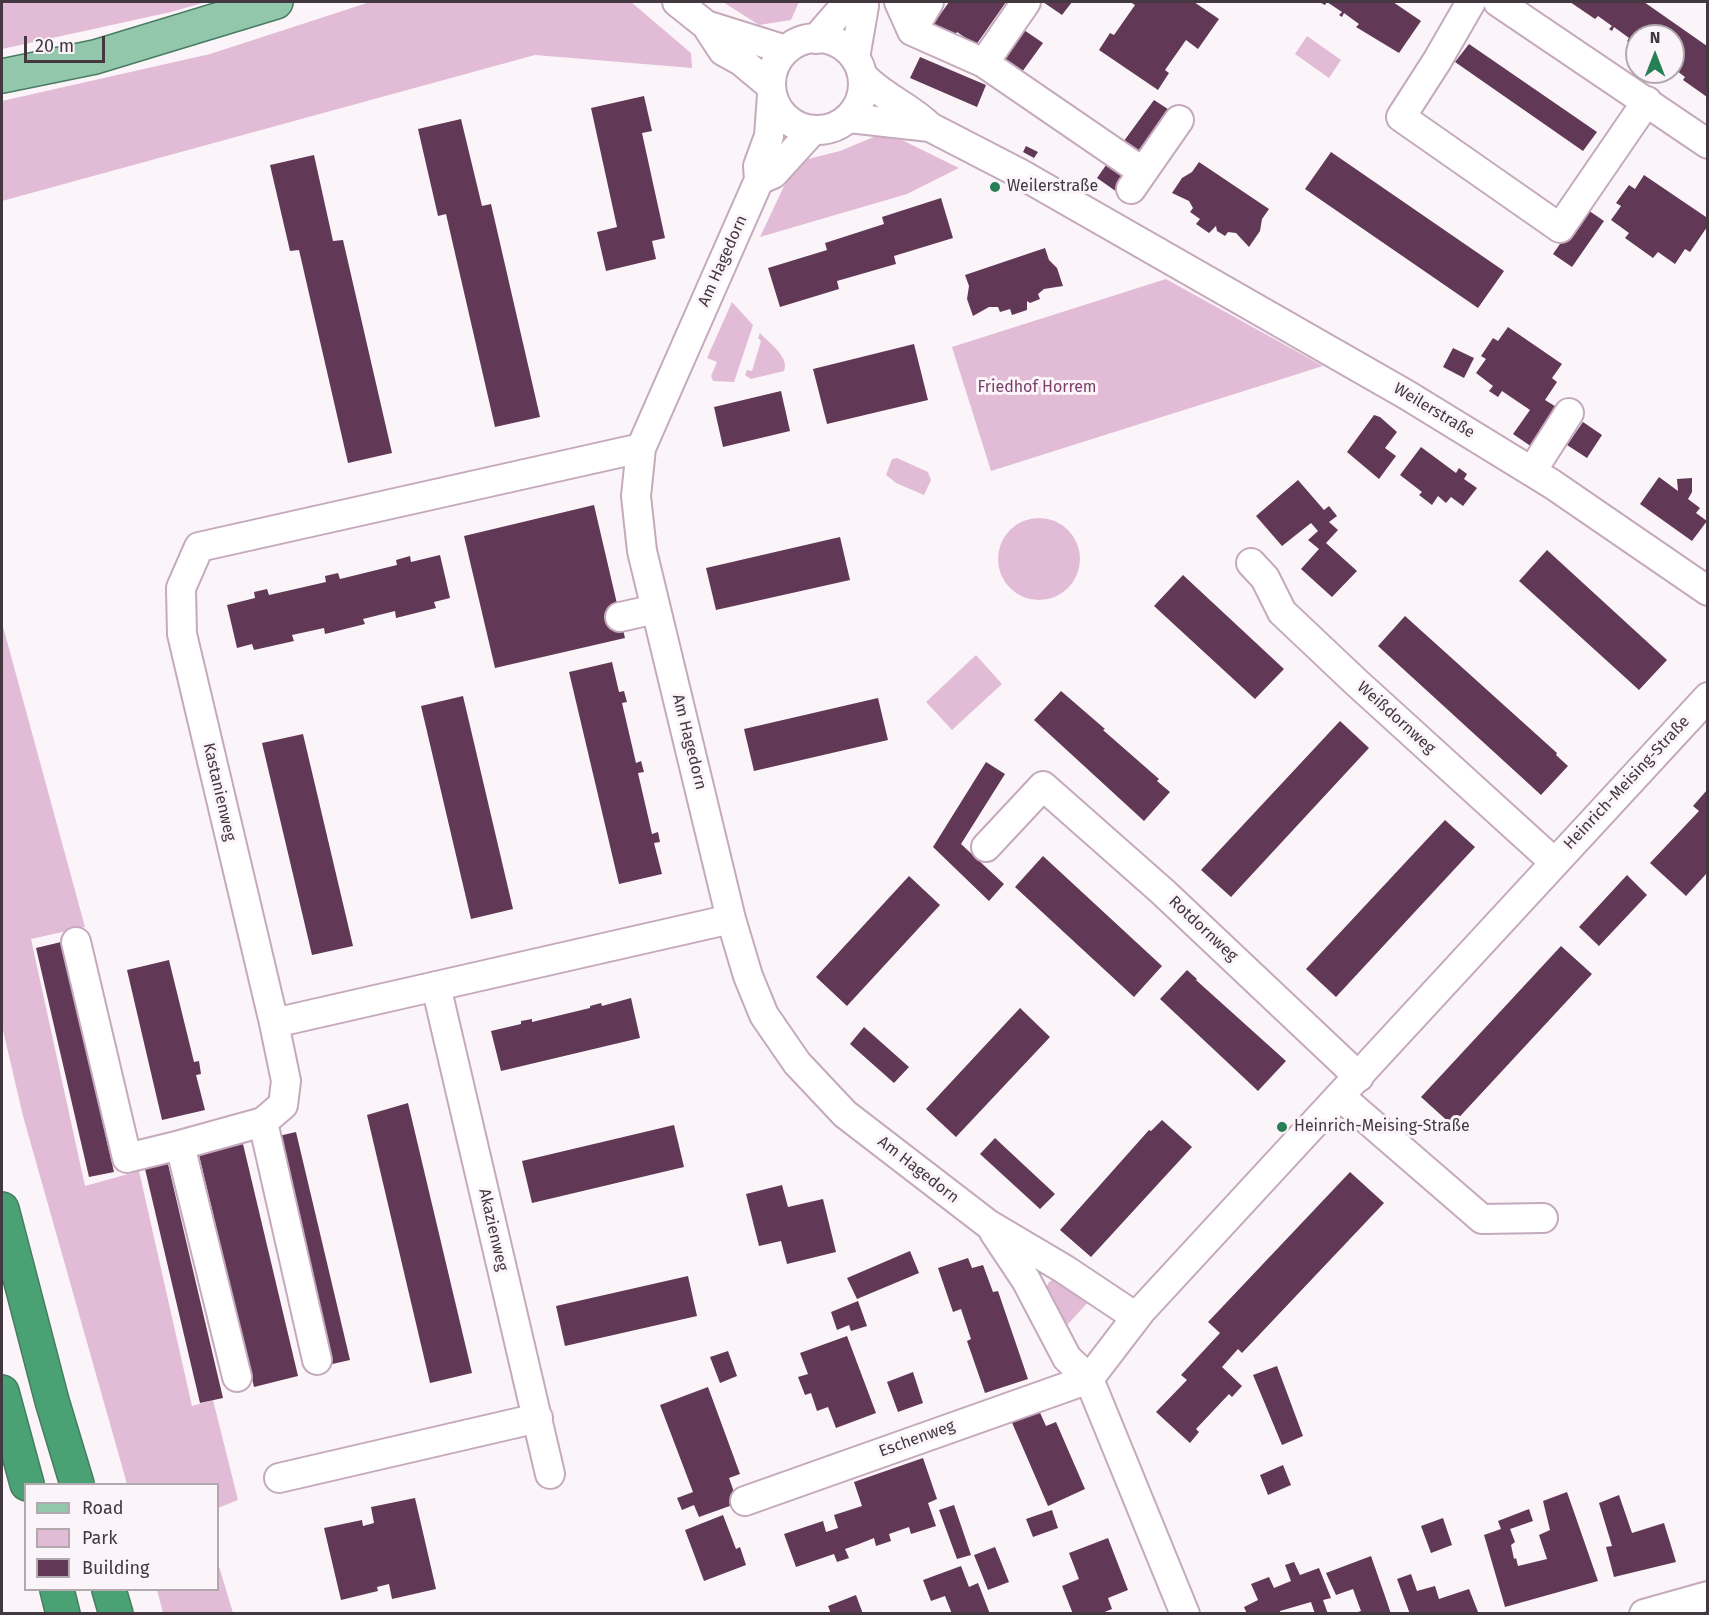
<!DOCTYPE html>
<html>
<head>
<meta charset="utf-8">
<style>
	body { margin:0 }
	#map { position:relative; width:1709px; height:1615px; overflow:hidden; background:#fbf5f9; font-family:"Fira Sans",sans-serif }
	canvas { display:block }
	.frame { position:absolute; inset:0; border:3px solid #443840; pointer-events:none }
	.legend { position:absolute; left:24px; top:1483px; width:195px; height:108px; box-sizing:border-box; background:#fbf5f9; border:2px solid #b2a9af; margin:0; padding:8px 10px; list-style:none; font-size:18px; color:#443840 }
	.legend li { display:flex; align-items:center; gap:12px; height:30px }
	.legend b { width:30px; border:2px solid #b2a9af }
	.north { position:absolute; left:1625px; top:24px; width:60px; height:60px; box-sizing:border-box; background:#fbf5f9; border:2px solid #b2a9af; border-radius:50%; rotate:0deg; font-size:16px; font-weight:700; line-height:24px; text-align:center; color:#443840 }
	.north::after { content:''; display:block; margin:auto; width:21px; height:27px; background:#278055; clip-path:polygon(50% 0,100% 100%,50% 72%,0 100%) }
	.scale { position:absolute; left:24px; top:36px; width:81px; height:27px; box-sizing:border-box; border:3px solid #443840; border-top:0; padding-left:8px; font-size:18px; line-height:21px; white-space:nowrap; color:#443840; -webkit-text-stroke:4px #fbf5f9; paint-order:stroke }
</style>
</head>
<body>
<div id="map">
<canvas width="1709" height="1615"></canvas>
<div class="frame"></div>
<ul class="legend">
<li><b style="height:8px;background:#92c7ac"></b>Road</li>
<li><b style="height:16px;background:#e2bcd6"></b>Park</li>
<li><b style="height:16px;background:#613956"></b>Building</li>
</ul>
<div class="north">N</div>
<div class="scale">20 m</div>
</div>
<script>
const ctx = document.querySelector('canvas').getContext('2d');
ctx.lineJoin = 'round';
function fillPath(path, color) { ctx.fillStyle = color; ctx.fill(path, 'evenodd'); }
function strokePath(path, color, width, dash) { ctx.strokeStyle = color; ctx.lineWidth = width; ctx.lineCap = dash ? 'butt' : 'round'; ctx.setLineDash(dash || []); ctx.stroke(path); }
function label(font, color, halo, rows, align = 'center') {
  ctx.font = font + ' "Fira Sans",sans-serif'; ctx.lineWidth = 6; ctx.setLineDash([]); ctx.textBaseline = 'middle'; ctx.strokeStyle = halo; ctx.fillStyle = color; for (const [text, x, y, turn = 0] of rows) {
    ctx.save(); ctx.translate(x, y); ctx.rotate((+turn || 0) * Math.PI / 180); ctx.textAlign = isNaN(turn) ? turn : align; if (halo) ctx.strokeText(text, 0, 0); ctx.fillText(text, 0, 0); ctx.restore();
  }
}
const green = new Path2D(`
	M2,2H206L171,12L2,49Z
	M370,2H631L691,53L692,68L535,55L2,201V101L210,54Z
	M723,2H799L791,20L759,25Z
	M1307,36L1341,60L1329,78L1295,54Z
	M876,136L902,140L959,168L907,194L760,237L785,184L801,164L808,159L840,151Z
	M1166,279L1323,366L991,471L952,347Z
	M732,302L753,325L734,382L713,381L711,376L717,362L707,358Z
	M760,333C769,343 790,357 784,371L751,379L745,375L747,370L752,371L761,341L758,338Z
	M897,458L928,472L931,480L924,495L896,483L886,475L892,459Z
	M998 559a41 41 0 1 1 82 0a41 41 0 1 1-82 0Z
	M2,623L85,927L31,939L85,1186L139,1171L192,1406L213,1400L238,1500L218,1508V1484H127L23,1116L2,1026Z
	M976,655L1002,684L952,730L926,702Z
	M1056,1278L1091,1299L1069,1323L1061,1328L1045,1290L1049,1282Z
	M218,1563L233,1613H163L157,1590H218Z`);
const building = new Path2D(`
	M949,2H1006L976,45L957,32L950,42L930,29Z
	M1043,2H1072L1062,15Z
	M1130,2H1194L1219,19L1198,49L1186,40L1165,70L1169,73L1158,90L1099,50L1110,33L1114,35L1135,5Z
	M1319,2H1393L1421,21L1399,53L1356,27L1359,24L1344,13L1342,17L1339,15L1342,12L1327,2L1325,5Z
	M1570,2H1644L1707,46V97L1683,80L1685,77L1673,68V36H1637V48L1627,41L1629,38L1614,27L1612,31L1609,29L1612,26L1598,16L1595,19Z
	M1024,30L1043,43L1022,72L1004,60Z
	M1469,44L1597,132L1583,151L1455,62Z
	M920,57L986,85L977,107L910,78Z
	M644,96L652,131L642,133L665,238L652,241L656,259L606,271L597,232L617,227L591,108Z
	M1154,100L1174,113L1138,162L1118,149Z
	M461,119L482,206L491,204L540,417L495,427L446,214L438,216L418,129Z
	M1026,146L1038,152L1034,158L1023,152Z
	M1331,152L1504,271L1478,308L1305,189Z
	M314,155L333,241L343,240L392,453L348,463L299,250L290,251L270,165Z
	M1111,158L1131,172L1117,192L1097,178Z
	M1199,162L1269,209L1262,219L1260,231L1249,247L1236,233L1228,232L1225,236L1217,231L1216,226L1209,233L1196,224L1200,219L1190,212L1193,208L1189,201L1172,193L1182,178L1192,172Z
	M1644,175L1706,217L1707,221V227L1690,252L1685,249L1675,264L1658,252L1653,258L1625,238L1629,233L1611,220L1621,206L1616,203L1629,185L1635,189Z
	M941,198L953,238L894,256L896,264L837,281L839,289L780,307L768,268L827,250L825,243L884,224L882,217Z
	M1585,208L1604,221L1572,267L1553,254Z
	M1045,248L1049,260L1057,268L1063,286L1044,289L1038,294L1040,299L1030,303L1027,301V310L1012,315L1010,309L1000,312L998,307H989L973,316L967,299L969,286L965,275Z
	M1508,327L1562,364L1552,378L1557,382L1545,400L1558,408L1532,447L1513,434L1530,410L1502,391L1498,397L1489,391L1493,386L1476,373L1486,359L1481,356L1493,338L1498,341Z
	M914,344L928,400L827,424L813,369Z
	M1453,348L1474,358L1464,378L1443,367Z
	M781,391L790,431L723,447L714,407Z
	M1374,415L1380,417L1397,432L1385,448L1396,456L1379,479L1347,452Z
	M1583,422L1602,435L1587,458L1567,445Z
	M1421,447L1456,473L1459,468L1467,474L1464,479L1477,488L1463,506L1451,497L1446,503L1438,496L1432,505L1419,495L1422,492L1400,475Z
	M1659,477L1678,491L1677,479L1692,478V492L1688,499L1700,508L1696,513L1707,521L1692,541L1640,504Z
	M1298,480L1324,510L1329,506L1337,516L1329,522L1338,530L1326,543L1357,571L1332,597L1301,569L1319,549L1308,540L1318,531L1311,523L1282,546L1256,516Z
	M594,505L625,638L495,668L464,536Z
	M840,537L850,580L716,610L706,568Z
	M1547,550L1667,660L1639,690L1519,581Z
	M440,555L450,598L434,602L436,608L396,618L395,611L363,619L365,624L325,634L324,628L292,635L294,641L254,650L252,644L237,648L227,605L255,598L254,592L267,589L269,595L326,582L325,576L338,573L340,579L397,565L396,560L410,556L411,562Z
	M1183,575L1284,669L1255,699L1154,606Z
	M1405,616L1557,753L1556,755L1568,766L1541,795L1378,646Z
	M612,662L619,692L624,691L627,702L622,703L636,763L641,761L644,772L638,773L652,834L658,832L660,842L654,843L662,874L619,884L569,672Z
	M1061,691L1105,729L1103,730L1159,779L1157,781L1170,792L1144,821L1034,720Z
	M463,696L513,909L471,919L421,706Z
	M878,698L888,740L754,771L744,729Z
	M1340,721L1369,748L1231,897L1201,870Z
	M303,734L353,946L312,955L262,743Z
	M986,762L1005,774L961,844L1004,884L989,901L933,847Z
	M1707,790V873L1686,896L1650,863L1699,811L1693,806Z
	M1445,820L1475,847L1336,997L1306,969Z
	M1043,856L1162,966L1134,997L1015,887Z
	M1627,875L1647,895L1599,946L1579,927Z
	M909,876L940,905L847,1006L816,977Z
	M61,942L114,1172L89,1177L36,948Z
	M1561,946L1592,974L1452,1125L1421,1097Z
	M169,960L194,1062L199,1061L201,1074L196,1075L205,1110L162,1120L127,970Z
	M1187,970L1197,979L1196,980L1286,1061L1258,1091L1160,999Z
	M631,998L640,1038L501,1071L491,1031L521,1024V1021L532,1019V1022L590,1008V1006L601,1003L602,1006Z
	M1020,1008L1050,1037L956,1137L926,1109Z
	M864,1027L909,1067L894,1083L850,1044Z
	M408,1103L472,1373L430,1383L367,1115Z
	M1162,1120L1192,1147L1091,1257L1060,1230L1149,1130L1151,1131Z
	M674,1125L684,1167L532,1203L522,1161Z
	M296,1132L350,1360L328,1365L274,1137Z
	M995,1138L1055,1194L1040,1209L980,1154Z
	M243,1144L298,1376L254,1387L199,1155Z
	M168,1164L223,1398L200,1403L145,1169Z
	M1350,1172L1384,1203L1242,1353L1238,1349L1222,1367L1242,1386L1232,1397L1229,1394L1196,1429L1199,1432L1190,1443L1156,1412L1187,1380L1181,1375L1220,1333L1208,1322Z
	M782,1185L788,1207L823,1199L836,1252L787,1264L781,1241L759,1246L746,1194Z
	M910,1251L919,1273L857,1299L847,1278Z
	M968,1258L972,1268L983,1265L993,1292L998,1291L1028,1379L985,1393L967,1341L971,1339L961,1309L953,1312L938,1268Z
	M688,1276L697,1316L565,1346L556,1306Z
	M858,1301L867,1326L851,1331L849,1325L837,1330L831,1312Z
	M847,1336L876,1413L836,1428L828,1407L817,1411L811,1393L805,1395L798,1377L808,1374L800,1353Z
	M728,1351L737,1376L720,1383L710,1357Z
	M1277,1366L1303,1436L1282,1445L1253,1375Z
	M913,1372L923,1403L898,1412L887,1382Z
	M708,1387L740,1474L729,1478L738,1503L699,1517L694,1505L682,1510L677,1498L693,1492L660,1405Z
	M1037,1406L1046,1426L1056,1422L1085,1489L1048,1506L1010,1418Z
	M923,1458L937,1499L928,1503L936,1526L911,1534L909,1527L889,1534L891,1541L876,1546L874,1538L859,1544L845,1549L849,1558L837,1562L834,1554L796,1567L784,1534L823,1521L826,1532L838,1528L834,1515L862,1506L854,1482Z
	M1283,1465L1291,1485L1268,1495L1260,1475Z
	M1567,1492L1598,1581L1505,1607L1484,1535L1501,1529L1498,1521L1529,1509L1533,1521L1510,1529L1515,1542L1511,1545L1514,1559L1516,1558L1518,1566L1547,1559L1539,1535L1550,1530L1543,1501Z
	M1619,1495L1632,1533L1664,1523L1676,1562L1614,1577L1606,1547L1612,1546L1599,1503Z
	M415,1498L436,1589L392,1599L389,1584L377,1587L378,1591L341,1600L324,1528L362,1520L363,1526L374,1523L371,1507Z
	M954,1505L971,1555L957,1559L939,1510Z
	M1052,1510L1058,1528L1033,1537L1026,1519Z
	M723,1515L736,1549L740,1547L746,1565L704,1581L685,1530Z
	M1443,1518L1452,1545L1431,1553L1421,1526Z
	M1108,1538L1128,1590L1108,1598L1112,1609L1100,1614H1073L1062,1586L1079,1579L1069,1553Z
	M995,1547L1009,1582L988,1590L974,1555Z
	M1371,1556L1387,1602L1391,1614H1352L1361,1611L1353,1589L1336,1595L1326,1573Z
	M1294,1562L1300,1575L1319,1568L1331,1598L1323,1600L1328,1614H1315L1311,1602L1280,1611V1614H1247L1244,1607L1258,1600L1251,1584L1269,1577L1274,1588L1291,1581L1285,1565Z
	M961,1566L969,1587L978,1583L990,1614H952L945,1596L931,1601L923,1580Z
	M1411,1574L1417,1591L1435,1586L1439,1599L1469,1589L1478,1612L1410,1614L1397,1579Z
	M856,1595L863,1614H831L828,1606Z`);
const minor = new Path2D(`
	M677,2L706,25L723,51L741,61L771,86
	M899,2L912,31L984,63L1143,172
	M1471,2L1437,61L1401,117L1560,228L1647,101
	M1498,2L1708,144
	M706,25L786,50
	M912,31L929,2
	M771 84a46 46 0 1 1 92 0a46 46 0 1 1-92 0Z
	M816,39L848,2
	M855,58L864,6
	M984,63L1026,2
	M863,76C882,97 909,106 930,127
	M772,95L769,136L758,166L759,180L641,448L636,496L642,551L731,919L748,976L764,1015L797,1063L845,1114L988,1224L1064,1269L1136,1317
	M849,118L930,127L1019,173L1407,395L1552,484L1708,591
	M759,180L773,174L813,130
	M1131,189L1179,120
	M641,448L199,547L181,588L182,634L274,1023L731,919
	M1532,471L1569,413
	M1251,563L1265,578L1282,612L1356,682L1554,862
	M620,617L656,609
	M986,847L1043,786L1163,892L1359,1077
	M76,942L127,1158L180,1145
	M436,986L550,1474
	M274,1023L286,1081L283,1105L263,1122L317,1360
	M1341,1097L1482,1219L1543,1218
	M994,1232L1026,1280L1067,1358L1089,1379L1185,1614
	M237,1377L180,1145L263,1122
	M1089,1379L1141,1311L1708,697
	M279,1478L538,1418
	M745,1501L1089,1379
	M1644,1614L1708,1596`);
const major = new Path2D(`
	M2,76L95,57L276,2`);
const highway = new Path2D(`
	M2,1209L52,1401L77,1484
	M2,1392L27,1484
	M57,1590L63,1614
	M109,1590L116,1614`);
const markers = [
	[995,187,6,"#278055"],
	[1282,1127,6,"#278055"]
];
const poiNames = [
	["Weilerstraße",1007,187],
	["Heinrich-Meising-Straße",1294,1127]
];
const streetNames = [
	["Am Hagedorn",723,261,-66],
	["Weilerstraße",1434,411,31],
	["Weißdornweg",1396,718,42],
	["Am Hagedorn",689,742,76],
	["Heinrich-Meising-Straße",1627,783,-47],
	["Kastanienweg",219,792,77],
	["Rotdornweg",1203,929,43],
	["Am Hagedorn",918,1170,38],
	["Akazienweg",493,1230,77],
	["Eschenweg",917,1439,-20]
];
const parkNames = [
	["Friedhof Horrem",1037,388]
];
fillPath(green, '#e2bcd6');
fillPath(building, '#613956');
strokePath(minor, '#c5a9bc', 32);
strokePath(major, '#487c62', 36);
strokePath(highway, '#487c62', 36);
strokePath(minor, '#fff', 28);
strokePath(major, '#92c7ac', 33);
strokePath(highway, '#4aa174', 33);
for (const [x, y, r, color] of markers) { const dot = new Path2D(); dot.arc(x, y, r, 0, 2 * Math.PI); ctx.fillStyle = color; ctx.fill(dot); strokePath(dot, '#fbf5f9', 2); }
label('16px', '#443840', '#fbf5f9', poiNames, 'left');
label('16px', '#443840', '#fbf5f9', streetNames);
label('16px', '#793e69', '#fbf5f9', parkNames);
</script>
</body>
</html>
